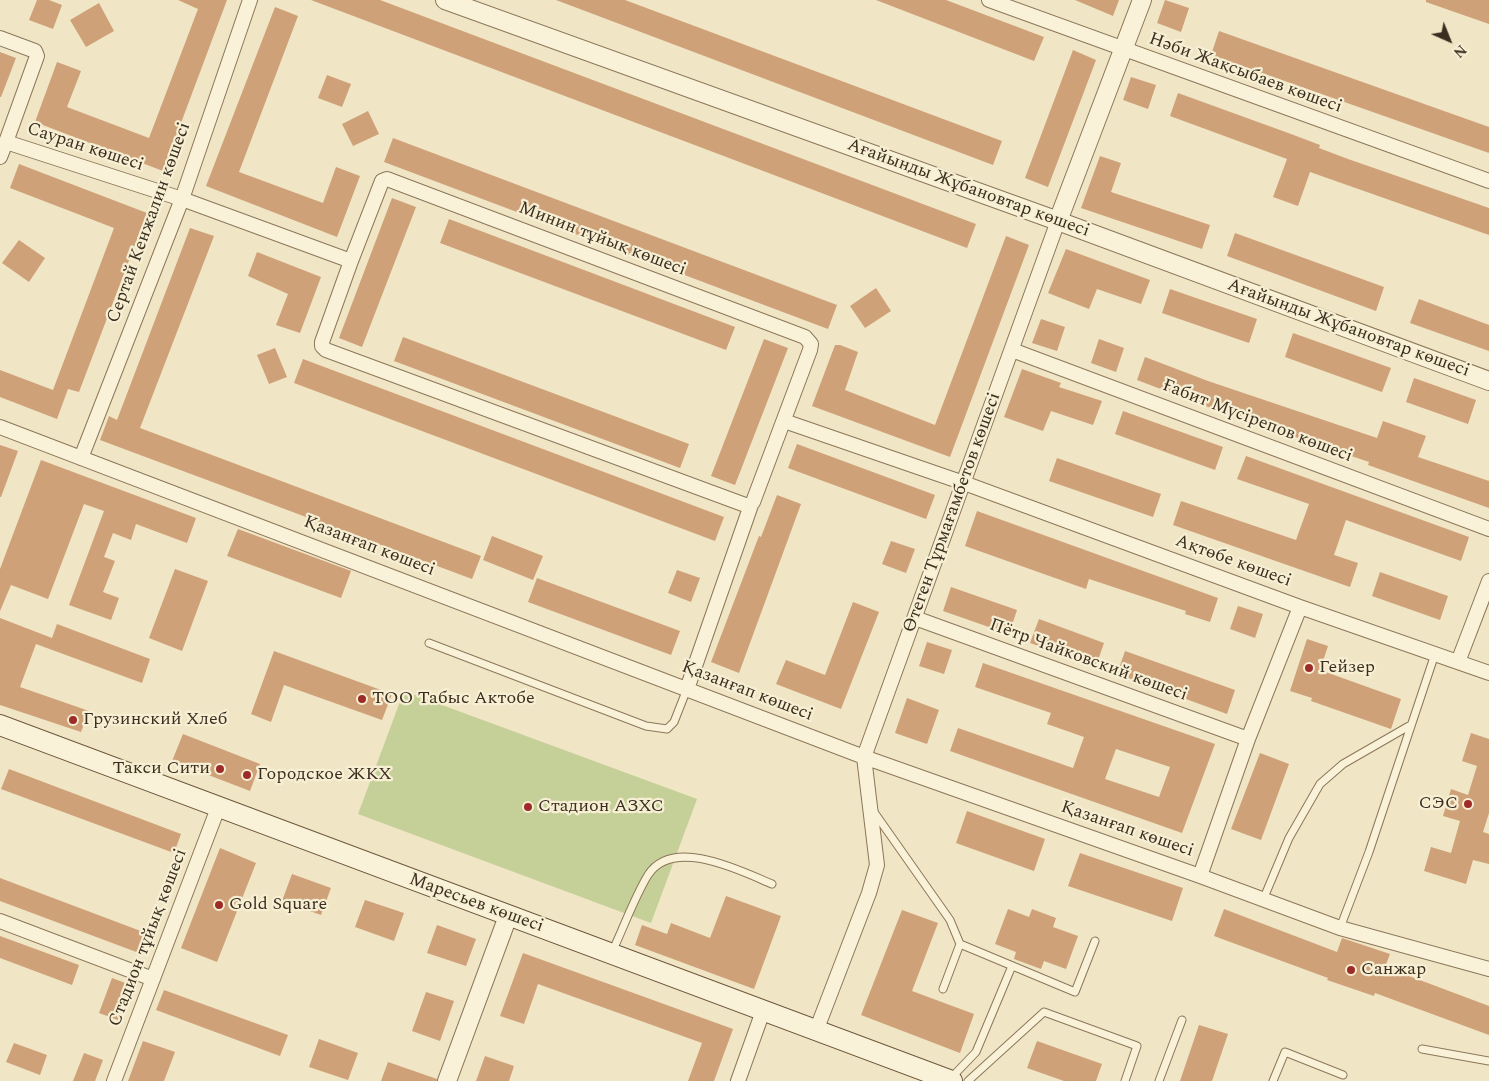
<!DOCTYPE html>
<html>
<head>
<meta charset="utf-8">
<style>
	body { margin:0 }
	#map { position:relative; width:1489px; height:1081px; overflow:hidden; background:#f0e5c4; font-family:Spectral,serif }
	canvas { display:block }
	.north { position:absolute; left:1424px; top:15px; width:50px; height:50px; -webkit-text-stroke:4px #f7efd4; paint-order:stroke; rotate:136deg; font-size:14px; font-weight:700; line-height:20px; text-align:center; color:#3b2e1e }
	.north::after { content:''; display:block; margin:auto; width:18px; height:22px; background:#3b2e1e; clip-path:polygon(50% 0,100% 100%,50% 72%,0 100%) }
</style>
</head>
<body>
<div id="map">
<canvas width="1489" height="1081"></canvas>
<div class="north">N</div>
</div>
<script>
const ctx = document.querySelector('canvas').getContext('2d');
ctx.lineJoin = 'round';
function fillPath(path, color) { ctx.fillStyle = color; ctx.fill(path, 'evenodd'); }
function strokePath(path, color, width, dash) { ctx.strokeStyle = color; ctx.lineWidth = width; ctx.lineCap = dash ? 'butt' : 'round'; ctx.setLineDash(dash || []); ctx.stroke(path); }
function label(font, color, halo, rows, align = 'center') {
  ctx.font = font + ' Spectral,serif'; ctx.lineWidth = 4.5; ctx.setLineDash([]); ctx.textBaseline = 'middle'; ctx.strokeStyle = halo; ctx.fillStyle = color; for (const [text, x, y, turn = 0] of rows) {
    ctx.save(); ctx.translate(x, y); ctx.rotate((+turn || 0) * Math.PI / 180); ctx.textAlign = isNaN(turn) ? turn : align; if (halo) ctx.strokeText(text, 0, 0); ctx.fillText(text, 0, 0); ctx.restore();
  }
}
const green = new Path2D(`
	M404,691L697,799L651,923L358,814Z`);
const building = new Path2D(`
	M37,0H49L62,5L53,29L29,20Z
	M178,0H227L163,171L35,122L57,62L81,71L67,107L149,138L198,9Z
	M311,0H380L976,224L967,248Z
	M556,0H625L1002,141L993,165Z
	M876,0H946L1044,37L1034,61Z
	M1075,0H1119L1113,16Z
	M1165,0L1189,8L1181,32L1157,23Z
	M1426,0H1489V24L1426,2Z
	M99,3L114,31L86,47L70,20Z
	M275,7L298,16L239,172L323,203L336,167L360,176L337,237L206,186Z
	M1219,31L1489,127V153L1211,55Z
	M1073,50L1096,60L1048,187L1025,178Z
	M0,52L16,58L1,97H0Z
	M327,75L351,84L342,107L318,98Z
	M1131,77L1156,85L1148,109L1123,100Z
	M1178,93L1291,134L1320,145L1319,148L1348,159L1489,208V235L1310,172L1298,206L1273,197L1287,159L1170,116Z
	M368,111L379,134L353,146L342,124Z
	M393,138L837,305L828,329L384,162Z
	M1100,156L1121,163L1111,192L1210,225L1202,249L1081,208Z
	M19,164L147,213L79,392L68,389L57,419L0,397V370L53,390L114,228L10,188Z
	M392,198L416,207L362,347L339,338Z
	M449,219L735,327L726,350L440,243Z
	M190,228L214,236L140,428L481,556L472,579L100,440L109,416L117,420Z
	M1235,233L1384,287L1376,311L1227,256Z
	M1006,236L1029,245L950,457L812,406L835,345H840L858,352L845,390L935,425Z
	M19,240L45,258L29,282L2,263Z
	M1066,249L1150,280L1141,304L1097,289L1089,309L1048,293Z
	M257,252L321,277L300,333L276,325L288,294L248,276Z
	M876,288L891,311L865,328L850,306Z
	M1170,289L1257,319L1249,343L1162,313Z
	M1419,299L1489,325V351L1410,323Z
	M1041,319L1065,327L1057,351L1032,343Z
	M1293,333L1391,368L1382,392L1285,357Z
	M403,337L689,444L680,468L394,361Z
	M764,339L788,348L735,485L711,476Z
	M1099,339L1124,348L1116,372L1091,363Z
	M275,348L287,377L269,384L257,355Z
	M1145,357L1208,381L1377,438L1383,421L1426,436L1418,457L1489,481V508L1368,465L1369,462L1216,410L1137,380Z
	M303,359L724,517L715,541L294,383Z
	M1022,369L1061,383L1059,387L1102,401L1093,425L1051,411L1043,431L1004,417Z
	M1414,378L1476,400L1468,424L1406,402Z
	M1123,411L1223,447L1215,470L1115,434Z
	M797,444L935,495L926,519L788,468Z
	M0,445L18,451L1,497H0Z
	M1246,456L1469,537L1461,561L1346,520L1334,555L1358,563L1350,587L1173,525L1181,501L1296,540L1309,504L1237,479Z
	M1057,458L1161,494L1153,517L1049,481Z
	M41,460L196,518L187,543L136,524L131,540L113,533L104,557L115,561L103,592L119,598L111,620L69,605L104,511L84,504L48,599L11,585L0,611V569Z
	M777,495L801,504L739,673L711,662L759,536L761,537Z
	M977,511L1218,598L1210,622L1185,614L1186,611L1089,579L1086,589L965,546Z
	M238,529L351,571L341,598L227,556Z
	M492,536L543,556L533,580L483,560Z
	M891,541L915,549L906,573L882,564Z
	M175,569L208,581L182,651L149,638Z
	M677,570L700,578L691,602L668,593Z
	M1380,572L1448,596L1440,620L1372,596Z
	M537,578L680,631L671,655L528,602Z
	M951,587L1017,610L1009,634L943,611Z
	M853,602L879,612L841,709L776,684L786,660L825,675Z
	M1238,606L1263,614L1255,638L1230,629Z
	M0,618L52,638L57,624L150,659L142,683L36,644L20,687L89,711L81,732L0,705Z
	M1039,619L1104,643L1096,666L1030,643Z
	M1307,639L1328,646L1320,670L1401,699L1391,729L1311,701L1312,698L1290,691Z
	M927,642L952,650L944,674L919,666Z
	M274,651L392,694L382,720L284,685L271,722L251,714Z
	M1125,651L1235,690L1227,714L1117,674Z
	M983,663L1215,744L1182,833L950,751L958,728L1073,768L1084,737L1047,724L1051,713L975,687ZM1116,749L1170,767L1159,797L1105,779Z
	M907,698L939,710L927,744L895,733Z
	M1471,733L1489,739V813L1483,832L1489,834V864L1473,860L1466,884L1424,871L1431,847L1451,853L1460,821L1443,816L1451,789L1468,795L1477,766L1462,761Z
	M183,734L260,764L250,791L172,761Z
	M1260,753L1289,764L1261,840L1231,829Z
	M9,769L181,834L174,853L1,789Z
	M967,811L1045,839L1034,871L956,843Z
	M220,848L256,863L217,962L181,948Z
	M1080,853L1183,888L1172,921L1068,886Z
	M292,874L331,888L321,915L282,901Z
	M0,878L146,933L139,953L0,901Z
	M726,896L781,916L754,989L635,945L642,925L667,934L671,923L710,938Z
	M365,900L404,913L394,941L355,927Z
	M1008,909L1029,917L1032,909L1056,918L1053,927L1078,936L1066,969L1044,961L1041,969L1014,959L1016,952L995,944Z
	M1224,909L1337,952L1342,938L1390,954L1385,967L1489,1006V1035L1375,993L1374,996L1327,980L1328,978L1214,936Z
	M902,910L938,923L912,991L974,1014L960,1053L861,1015Z
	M437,925L476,939L466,966L427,953Z
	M0,936L79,965L72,985L0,958Z
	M523,953L733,1029L714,1081H688L702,1043L538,984L524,1024L500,1016Z
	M112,978L131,985L118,1020L99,1013Z
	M164,990L288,1035L280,1056L156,1010Z
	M426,992L454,1001L440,1041L412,1031Z
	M1199,1025L1228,1034L1212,1081H1180Z
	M319,1039L358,1053L348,1080L309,1067Z
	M143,1041L175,1052L164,1081H128Z
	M1037,1041L1102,1064L1096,1081H1064L1027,1068Z
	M14,1043L47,1055L40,1075L6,1062Z
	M84,1053L103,1060L95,1081H73Z
	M485,1056L514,1066L509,1081H476Z
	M388,1062L437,1079V1081H381Z`);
const service = new Path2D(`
	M429,643L646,726L667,729L674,722L687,689
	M874,812L950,920L960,944L1075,992L1095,941
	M1263,900L1289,838L1320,784L1343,764L1409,726
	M1340,928L1369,852L1435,654
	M612,952C624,927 634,898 648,875C673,836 741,871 772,884
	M943,989L960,944
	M1422,1049L1489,1061
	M951,1078L976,1052L1012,966
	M968,1081L1044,1012L1137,1046L1125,1081
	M1159,1081L1182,1020
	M1273,1081L1285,1052L1343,1075`);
const minor = new Path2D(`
	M989,0L1489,181
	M0,38L35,51L37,56L6,142L182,199L351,261L322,342V346L326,350L748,506L753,502L810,350L811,344L805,337L387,179L382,181L351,261
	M0,157L6,142
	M1012,350L1489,529
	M784,421L964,483L1300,607L1489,673
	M0,427L864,757L1200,876L1340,928L1489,969
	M81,458L182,199L250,0
	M915,618L1248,739
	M1458,662L1489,581
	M687,689L751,505
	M1200,876L1248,739L1300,607
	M0,921L153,979
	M816,1031L869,893L877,865L864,757L1058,221
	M114,1081L218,808
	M738,1081L763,1011`);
const tertiary = new Path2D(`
	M445,0L1058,221L1489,381
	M1058,221L1142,0
	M447,1081L508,916`);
const secondary = new Path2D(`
	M0,725L952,1081`);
const markers = [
	[1309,668,5,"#9d2c28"],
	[362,699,5,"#9d2c28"],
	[73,720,5,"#9d2c28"],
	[220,769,5,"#9d2c28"],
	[247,775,5,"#9d2c28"],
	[1468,804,5,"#9d2c28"],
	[528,807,5,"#9d2c28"],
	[219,905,5,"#9d2c28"],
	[1351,970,5,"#9d2c28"]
];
const streetNames = [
	["Нәби Жақсыбаев көшесі",1245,74,20],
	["Сауран көшесі",85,148,18],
	["Ағайынды Жұбановтар көшесі",968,189,20],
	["Сертай Кенжалин көшесі",150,223,-70],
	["Минин тұйық көшесі",602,240,21],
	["Ағайынды Жұбановтар көшесі",1348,329,20],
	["Ғабит Мүсірепов көшесі",1257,422,21],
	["Өтеген Тұрмағамбетов көшесі",953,513,-70],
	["Қазанғап көшесі",369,547,21],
	["Ақтөбе көшесі",1233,562,20],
	["Пётр Чайковский көшесі",1088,661,20],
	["Қазанғап көшесі",747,692,21],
	["Қазанғап көшесі",1127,830,19],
	["Маресьев көшесі",476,904,20],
	["Стадион тұйық көшесі",149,938,-69]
];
const poiNames = [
	["Гейзер",1319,668],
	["ТОО Табыс Актобе",372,699],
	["Грузинский Хлеб",83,720],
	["Такси Сити",210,769,"right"],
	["Городское ЖКХ",257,775],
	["СЭС",1458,804,"right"],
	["Стадион АЗХС",538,807],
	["Gold Square",229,905],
	["Санжар",1361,970]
];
fillPath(green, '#c5cf98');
fillPath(building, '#cfa179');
strokePath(service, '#8b775a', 9);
strokePath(minor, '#8b775a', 16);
strokePath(tertiary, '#8b775a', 20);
strokePath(secondary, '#6d583d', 22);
strokePath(service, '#faf2d8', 7);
strokePath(minor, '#faf2d8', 14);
strokePath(tertiary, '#faf2d8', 18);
strokePath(secondary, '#faf2d8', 20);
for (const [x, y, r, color] of markers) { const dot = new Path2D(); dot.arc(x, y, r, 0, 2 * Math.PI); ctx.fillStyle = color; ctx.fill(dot); strokePath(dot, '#f7efd4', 2); }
label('18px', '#3b2e1e', '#f7efd4', streetNames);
label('18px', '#3b2e1e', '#f7efd4', poiNames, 'left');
</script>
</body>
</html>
